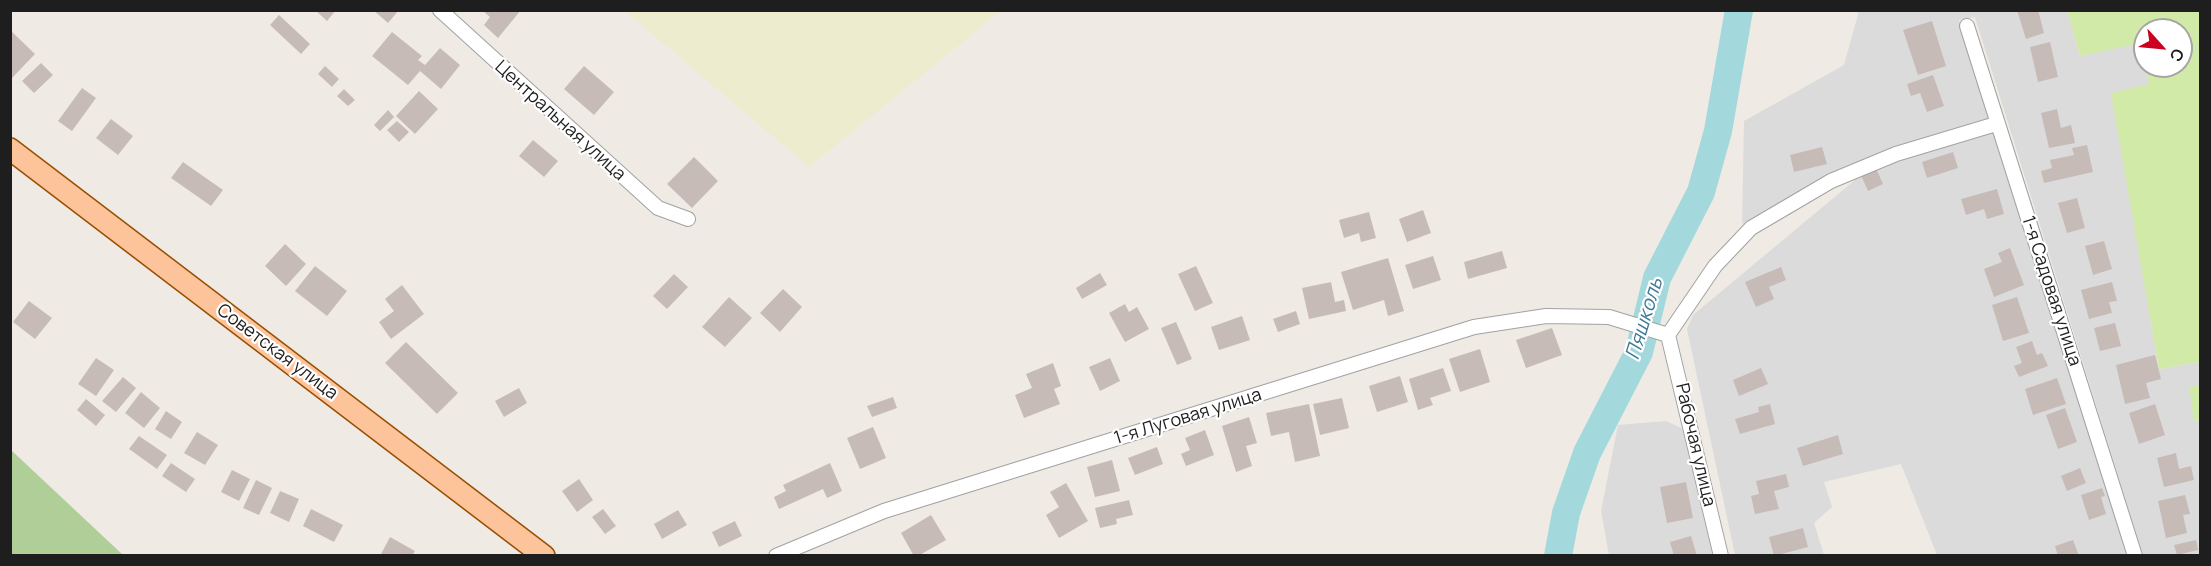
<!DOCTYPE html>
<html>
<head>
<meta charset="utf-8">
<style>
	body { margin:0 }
	#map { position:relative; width:2211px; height:566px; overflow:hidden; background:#efeae4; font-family:Manrope,sans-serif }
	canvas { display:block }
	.frame { position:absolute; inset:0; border:12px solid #1e1e1e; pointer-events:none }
	.north { position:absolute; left:2133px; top:18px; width:60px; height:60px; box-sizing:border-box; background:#fff; border:2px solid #a5a5a5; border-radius:50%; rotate:117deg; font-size:16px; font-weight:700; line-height:24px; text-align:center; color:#1e1e1e }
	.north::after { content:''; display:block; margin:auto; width:21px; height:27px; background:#cc001e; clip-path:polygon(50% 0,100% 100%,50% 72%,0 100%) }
</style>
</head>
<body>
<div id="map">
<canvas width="2211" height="566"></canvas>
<div class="frame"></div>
<div class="north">С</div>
</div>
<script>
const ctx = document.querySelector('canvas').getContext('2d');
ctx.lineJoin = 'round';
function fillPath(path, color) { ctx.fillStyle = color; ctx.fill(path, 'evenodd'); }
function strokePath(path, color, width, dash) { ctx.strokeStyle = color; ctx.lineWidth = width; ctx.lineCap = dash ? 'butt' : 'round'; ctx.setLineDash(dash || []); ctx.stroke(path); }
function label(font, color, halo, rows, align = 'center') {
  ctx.font = font + ' Manrope,sans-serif'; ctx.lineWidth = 4.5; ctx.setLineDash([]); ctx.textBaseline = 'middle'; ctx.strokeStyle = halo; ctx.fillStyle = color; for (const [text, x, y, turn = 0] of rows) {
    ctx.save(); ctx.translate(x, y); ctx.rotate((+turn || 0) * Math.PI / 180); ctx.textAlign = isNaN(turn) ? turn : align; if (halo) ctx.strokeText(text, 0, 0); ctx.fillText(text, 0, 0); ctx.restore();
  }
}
const residential = new Path2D(`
	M1859,11H2067L2080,56L2142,42L2150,84L2112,93L2159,369L2200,362V385L2189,387L2195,421L2200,420V555H2143L1975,17L1959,20L1989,119L1849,166L1742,224L1744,121L1844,65Z
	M1994,131L2093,441L2126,555H1937L1901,464L1824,482L1832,507L1814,523L1824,555H1735L1687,329L1693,315L1867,170Z
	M1666,421L1683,429L1718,555H1609L1601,511L1618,425Z`);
const farmland = new Path2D(`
	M625,11H1001L809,167Z`);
const grass = new Path2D(`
	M2067,11H2200V362L2159,369L2111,93L2149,84L2146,66H2181V30H2145V59L2141,43L2080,56Z
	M2200,385V420L2194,421L2189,387Z`);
const forest = new Path2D(`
	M11,450L123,555H11Z`);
const river = new Path2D(`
	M1558,556L1566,513L1587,453L1639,352L1657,278L1701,192L1718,131L1739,10`);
const building = new Path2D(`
	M315,10H336L327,21Z
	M373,10H399L388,23Z
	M482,10H521L498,38L484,25L490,17Z
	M2017,10H2038L2044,33L2026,39Z
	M279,15L310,44L301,54L270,25Z
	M1932,21L1946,66L1918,75L1903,30Z
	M10,30L35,54L12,78L10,77Z
	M392,32L422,56L418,60L425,65L440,48L460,65L441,89L420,71L408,85L372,56Z
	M2050,42L2058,77L2038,82L2030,47Z
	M41,63L53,75L34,93L22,81Z
	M325,66L339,79L332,87L318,74Z
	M584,66L614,92L594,115L564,89Z
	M1933,75L1944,106L1927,112L1920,93L1911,96L1907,84Z
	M82,88L96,98L72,131L58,121Z
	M344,89L355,100L348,106L337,96Z
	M419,91L438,109L415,134L396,116Z
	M2057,109L2061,128L2071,125L2075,143L2049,148L2041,113Z
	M388,110L394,117L380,131L374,125Z
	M111,119L133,136L118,155L96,138Z
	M397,121L409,132L399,142L387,130Z
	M533,140L558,161L544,177L519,156Z
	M2087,145L2093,172L2044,183L2041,171L2052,168L2050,160L2074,155L2072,148Z
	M1822,147L1827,164L1794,172L1790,155Z
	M1953,152L1958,168L1927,178L1922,162Z
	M694,157L718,181L692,208L667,184Z
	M183,162L223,190L211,206L171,178Z
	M1875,166L1883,184L1868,191L1860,173Z
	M1997,189L2004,214L1987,219L1984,209L1966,215L1961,199Z
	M2077,198L2085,228L2067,233L2058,203Z
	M1423,210L1431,233L1407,242L1399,219Z
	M1369,212L1376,238L1361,242L1359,233L1344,238L1339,220Z
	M2104,241L2112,269L2093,275L2085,246Z
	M285,244L306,264L286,286L265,266Z
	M2010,248L2024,285L1994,297L1984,269L2002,262L1998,253Z
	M1502,251L1507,268L1468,279L1464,262Z
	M1433,256L1441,280L1413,289L1405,265Z
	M1388,258L1404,311L1388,316L1384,300L1353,310L1341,272Z
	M315,266L347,291L327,316L295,291Z
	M1196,266L1213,303L1195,311L1178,274Z
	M1781,267L1786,280L1769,287L1774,299L1756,307L1745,282Z
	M1100,273L1107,285L1082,299L1076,288Z
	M674,274L688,287L667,309L653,296Z
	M1331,282L1335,302L1344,300L1346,311L1309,319L1302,288Z
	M2112,282L2117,301L2109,302L2112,313L2089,319L2081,290Z
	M402,285L424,314L391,339L379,322L394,311L385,299Z
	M783,289L802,307L780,332L760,313Z
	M729,297L752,318L725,347L702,327Z
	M2017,297L2029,333L2003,341L1992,305Z
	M29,301L52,318L35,339L13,322Z
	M1125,304L1129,312L1137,307L1149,329L1125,342L1109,313Z
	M1296,311L1300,324L1278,332L1273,319Z
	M1242,316L1250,340L1219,350L1211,327Z
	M1176,322L1192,359L1177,365L1161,328Z
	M2115,323L2121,346L2100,351L2094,328Z
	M1552,328L1562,355L1526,368L1516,340Z
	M2032,341L2037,355L2042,353L2048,366L2019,377L2014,366L2022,363L2016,347Z
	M406,342L458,393L437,414L385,363Z
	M1480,349L1490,382L1460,392L1449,359Z
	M2155,355L2161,379L2146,383L2150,398L2125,404L2116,365Z
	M96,358L114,370L96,396L78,384Z
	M1110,358L1120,381L1100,391L1089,367Z
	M1053,363L1061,386L1054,389L1060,404L1024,418L1015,395L1032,388L1026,374Z
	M1443,368L1451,391L1430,398L1433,405L1418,410L1409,379Z
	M1761,368L1768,384L1739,396L1733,380Z
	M1400,376L1408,402L1377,412L1369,386Z
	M123,377L136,388L116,412L102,401Z
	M2057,378L2066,404L2033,415L2025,389Z
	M519,388L527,403L504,417L495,401Z
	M141,392L160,408L144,428L125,413Z
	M893,397L897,408L872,417L867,406Z
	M1342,398L1349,428L1320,435L1313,404Z
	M86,399L105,415L96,426L77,410Z
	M1309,404L1320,456L1295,462L1289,432L1271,436L1266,413Z
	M1770,404L1775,424L1740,434L1735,419L1759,412L1758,407Z
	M2155,404L2165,435L2139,444L2129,413Z
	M2065,408L2077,442L2058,449L2046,415Z
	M166,411L182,422L171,439L155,429Z
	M1249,417L1257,443L1246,446L1252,466L1236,472L1222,426Z
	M873,427L886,458L860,469L847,438Z
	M1205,430L1214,455L1186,466L1181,454L1190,450L1185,438Z
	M197,432L218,445L205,465L184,453Z
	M1838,435L1843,454L1803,466L1797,448Z
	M139,436L167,455L157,469L129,449Z
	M1157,447L1163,464L1135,475L1128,458Z
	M2176,453L2179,469L2191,466L2194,480L2164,487L2157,458Z
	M1112,460L1120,491L1095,497L1087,467Z
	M171,463L195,479L186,492L162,476Z
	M830,463L842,491L827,498L823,489L779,509L774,497L786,491L783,485Z
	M2080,468L2086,483L2067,491L2061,476Z
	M232,470L250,479L239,501L221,492Z
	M1786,474L1789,487L1774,491L1779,509L1755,514L1751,496L1759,494L1756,481Z
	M579,479L593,500L577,512L562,491Z
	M256,480L272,488L259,515L243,508Z
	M1686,482L1693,518L1667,523L1660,487Z
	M1066,483L1088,521L1059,538L1046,515L1059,507L1050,492Z
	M2102,488L2105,496L2101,497L2106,514L2089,520L2081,495Z
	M280,491L299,499L289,522L270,513Z
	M2185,495L2190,514L2183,515L2187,533L2166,538L2158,501Z
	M1129,500L1133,515L1116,519L1117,524L1100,528L1095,508Z
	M311,509L343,525L334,542L303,526Z
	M603,509L616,526L605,534L592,517Z
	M678,510L687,525L662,539L654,524Z
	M931,515L946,540L918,556H914L901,533Z
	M735,521L742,536L719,547L712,532Z
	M1803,528L1808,547L1774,556L1769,537Z
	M1691,536L1697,556H1674L1670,542Z
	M390,537L415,551L412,556H380Z
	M2073,540L2079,556H2058L2055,546Z
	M2196,540L2198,550L2177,555L2174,545Z`);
const street = new Path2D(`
	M440,10L658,208L688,219
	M1967,26L2135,556
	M1668,335L1715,266L1751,228L1831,181L1896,154L1996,124
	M1668,335L1721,556
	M776,556L884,511L1474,327L1546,316L1609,317L1668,335`);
const primary = new Path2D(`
	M10,149L544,556`);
const streetNames = [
	["Центральная улица",560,121,42],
	["1-я Садовая улица",2051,291,72],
	["Советская улица",277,352,37],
	["1-я Луговая улица",1188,417,-17],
	["Рабочая улица",1695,445,77]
];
const waterNames = [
	["Пяшколь",1645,319,-73]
];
fillPath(residential, '#dcdbdb');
fillPath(farmland, '#eeecce');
fillPath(grass, '#d2eaa8');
fillPath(forest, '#b0cf98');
strokePath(river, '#a3d9dd', 28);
fillPath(building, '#c7bbb7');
strokePath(street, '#a2a2a2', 16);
strokePath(primary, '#984f00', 24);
strokePath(street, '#fff', 14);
strokePath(primary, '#fdc49b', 21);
label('18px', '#1e1e1e', '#fff', streetNames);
label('italic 20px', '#417997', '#fff', waterNames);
</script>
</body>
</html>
